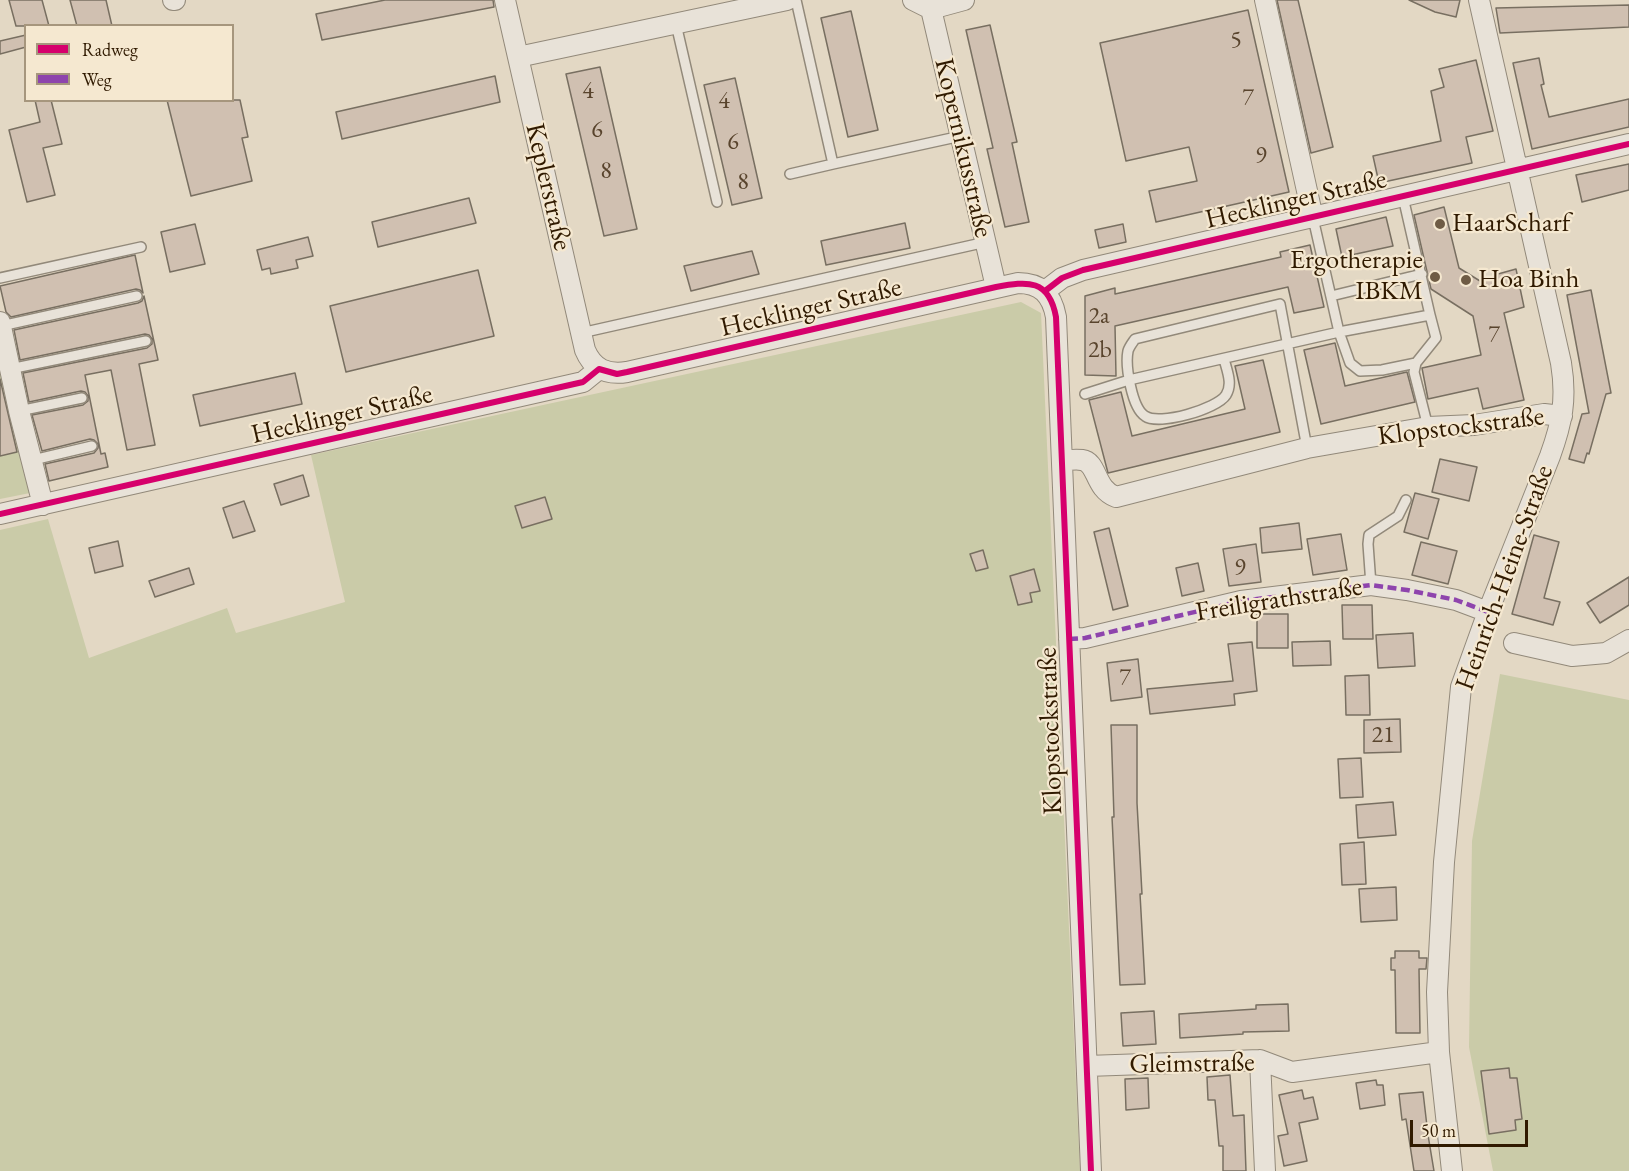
<!DOCTYPE html>
<html>
<head>
<meta charset="utf-8">
<style>
	body { margin:0 }
	#map { position:relative; width:1629px; height:1171px; overflow:hidden; background:#e3d8c4; font-family:"EB Garamond",serif }
	canvas { display:block }
	.legend { position:absolute; left:24px; top:24px; width:210px; height:78px; box-sizing:border-box; background:#f5e8d0; border:2px solid #a6967d; margin:0; padding:8px 10px; list-style:none; font-size:18px; color:#301a00 }
	.legend li { display:flex; align-items:center; gap:12px; height:30px }
	.legend b { width:30px; border:2px solid #a6967d }
	.scale { position:absolute; left:1410px; top:1120px; width:118px; height:27px; box-sizing:border-box; border:3px solid #301a00; border-top:0; padding-left:8px; font-size:18px; line-height:21px; white-space:nowrap; color:#301a00; -webkit-text-stroke:4px #f5e8d0; paint-order:stroke }
</style>
</head>
<body>
<div id="map">
<canvas width="1629" height="1171"></canvas>
<ul class="legend">
<li><b style="height:8px;background:#d6006c"></b>Radweg</li>
<li><b style="height:8px;background:#8e44ad"></b>Weg</li>
</ul>
<div class="scale">50 m</div>
</div>
<script>
const ctx = document.querySelector('canvas').getContext('2d');
ctx.lineJoin = 'round';
function fillPath(path, color) { ctx.fillStyle = color; ctx.fill(path, 'evenodd'); }
function strokePath(path, color, width, dash) { ctx.strokeStyle = color; ctx.lineWidth = width; ctx.lineCap = dash ? 'butt' : 'round'; ctx.setLineDash(dash || []); ctx.stroke(path); }
function label(font, color, halo, rows, align = 'center') {
  ctx.font = font + ' "EB Garamond",serif'; ctx.lineWidth = 4.5; ctx.setLineDash([]); ctx.textBaseline = 'middle'; ctx.strokeStyle = halo; ctx.fillStyle = color; for (const [text, x, y, turn = 0] of rows) {
    ctx.save(); ctx.translate(x, y); ctx.rotate((+turn || 0) * Math.PI / 180); ctx.textAlign = isNaN(turn) ? turn : align; if (halo) ctx.strokeText(text, 0, 0); ctx.fillText(text, 0, 0); ctx.restore();
  }
}
const green = new Path2D(`
	M1021,302L1041,313L1080,1171H0V530L48,519L89,658L227,608L236,633L345,602L311,455Z
	M0,357L30,493L0,499Z
	M1500,674L1629,700V1171H1493L1469,1047L1472,841Z`);
const building = new Path2D(`
	M9,0H42L49,26H16Z
	M70,0H106L112,26H77Z
	M385,0H493L494,7L322,40L316,14Z
	M1277,0H1298L1333,147L1311,153Z
	M1409,0H1460L1456,17L1435,12Z
	M1629,5V27L1500,33L1496,8Z
	M1248,10L1289,192L1156,222L1149,191L1197,181L1189,147L1126,161L1100,43Z
	M851,11L878,130L848,137L821,18Z
	M990,25L1017,142L1012,143L1029,222L1005,227L987,149L993,148L966,30Z
	M26,35V47L0,54V41Z
	M1539,58L1544,84L1541,85L1549,117L1629,99V127L1532,149L1513,63Z
	M1476,60L1493,131L1466,137L1472,163L1379,183L1373,156L1441,141L1431,91L1444,87L1439,69Z
	M600,67L637,229L604,236L566,74Z
	M495,76L500,102L342,139L336,112Z
	M735,78L762,198L732,205L704,85Z
	M35,100H51L62,144L43,148L55,195L27,202L9,130L40,122Z
	M167,100H240L248,137L242,138L252,181L191,196Z
	M1629,164V190L1582,202L1576,175Z
	M469,198L476,223L378,247L372,222Z
	M1444,207L1459,268L1480,281L1498,278V274L1516,269L1524,307L1504,313L1524,400L1483,409L1478,388L1428,399L1422,368L1481,355L1473,316L1431,289L1414,215Z
	M1386,217L1393,246L1342,257L1336,229Z
	M905,223L910,248L826,265L821,241Z
	M195,224L205,264L170,272L161,232Z
	M1123,224L1126,242L1099,248L1095,230Z
	M308,237L313,256L296,260L298,268L271,274L270,268L262,270L257,250Z
	M1310,245L1324,307L1294,313L1288,287L1115,326L1116,376L1085,375V296L1115,288V294L1281,257L1280,252Z
	M752,251L759,274L691,291L684,266Z
	M135,255L143,293L140,290L136,289L11,317L6,312L0,286Z
	M478,270L494,336L346,372L330,306Z
	M1591,290L1611,393L1606,394L1589,454L1587,453L1584,463L1569,459L1582,414L1589,413L1567,295Z
	M144,296L158,360L139,364L155,445L127,450L111,370L85,375L101,454L105,453L108,467L49,481L45,464L94,453L98,448V444L94,440L90,439L42,451L32,415L83,405L88,401V396L85,392L81,391L29,402L23,373L147,348L152,344V339L149,335L145,334L20,360L14,330L138,303L142,301Z
	M1335,343L1345,386L1407,372L1415,402L1321,424L1304,350Z
	M1263,360L1280,432L1108,473L1089,400L1121,392L1132,436L1245,409L1235,366Z
	M295,373L302,404L200,426L193,395Z
	M0,379L17,452L0,456Z
	M1440,459L1477,467L1469,501L1432,492Z
	M303,475L309,496L281,505L274,484Z
	M1415,493L1439,499L1428,539L1404,532Z
	M545,497L552,519L522,528L515,506Z
	M244,501L255,531L233,538L223,508Z
	M1299,523L1302,549L1262,553L1260,528Z
	M1109,528L1128,606L1113,610L1094,532Z
	M1341,534L1347,570L1313,575L1307,539Z
	M1534,535L1559,542L1544,598L1560,602L1553,625L1512,614Z
	M118,541L123,566L95,573L89,548Z
	M1421,542L1457,551L1448,584L1412,575Z
	M1256,544L1261,582L1229,586L1223,549Z
	M983,550L988,568L976,571L970,554Z
	M1198,563L1204,591L1182,596L1176,568Z
	M189,568L194,584L155,597L149,581Z
	M1034,569L1040,591L1030,593L1032,602L1018,605L1010,576Z
	M1629,577V605L1600,623L1587,603Z
	M1342,605H1372L1373,639H1343Z
	M1257,614H1288V648H1257Z
	M1413,633L1415,666L1378,668L1376,635Z
	M1330,641L1331,665L1293,666L1292,642Z
	M1252,642L1257,691L1234,694L1235,705L1150,714L1147,689L1233,681L1228,644Z
	M1138,659L1142,697L1111,701L1107,663Z
	M1369,675L1370,715H1346L1345,676Z
	M1400,719L1401,752L1364,753V720Z
	M1111,725H1137V803L1142,894H1140L1145,984L1120,985L1112,817H1114Z
	M1361,758L1363,797L1340,798L1338,759Z
	M1393,802L1396,835L1358,838L1356,805Z
	M1364,842L1366,884L1342,885L1340,844Z
	M1396,887L1397,920L1361,922L1359,889Z
	M1395,951H1419V958H1427L1426,969H1419L1420,1033H1396L1395,970H1391V958H1395Z
	M1288,1004L1289,1031L1243,1032V1034L1180,1038L1179,1014L1256,1009V1005Z
	M1154,1011L1156,1044L1123,1046L1121,1013Z
	M1509,1068L1510,1078H1517L1522,1119L1515,1120L1516,1130L1489,1134L1481,1071Z
	M1230,1075L1233,1116L1244,1115L1246,1171H1223V1146H1219L1215,1100H1208L1207,1077Z
	M1148,1078L1149,1108L1126,1110L1125,1079Z
	M1376,1080L1377,1085H1383L1385,1105L1360,1109L1356,1083Z
	M1302,1090L1304,1099L1313,1097L1318,1119L1299,1123L1307,1161L1284,1166L1278,1136L1288,1134L1279,1095Z
	M1423,1092L1428,1135L1434,1171H1414L1406,1119L1402,1120L1399,1094Z`);
const service = new Path2D(`
	M796,0L833,164L961,136
	M676,24L717,202
	M790,174L833,164
	M1403,197L1430,315
	M0,278L141,247
	M1331,296L1422,274
	M1,326L137,296
	M581,333L986,242
	M1224,359C1227,371 1233,384 1226,395C1217,409 1159,426 1145,416C1132,408 1125,366 1128,351C1129,347 1133,342 1135,339L1280,304L1307,448
	M1416,363L1414,372L1428,427
	M10,369L146,341
	M1085,394L1129,380L1339,332L1430,315L1436,338L1416,363L1382,370L1360,371L1350,363L1339,332L1313,218
	M19,411L82,398
	M33,460L92,446
	M1371,585L1368,544L1369,535L1398,516L1406,500`);
const minor = new Path2D(`
	M173,0H175
	M505,0L585,350C593,369 607,375 627,372L1018,283C1041,283 1052,295 1056,317L1091,1171
	M913,0L931,9L996,287
	M1265,0L1313,218
	M931,9L964,0
	M518,57L787,0
	M1045,291L1062,278L1083,270L1629,144
	M0,322L19,411L43,505
	M1062,461C1068,460 1075,459 1082,460C1098,462 1094,489 1116,497L1307,448L1428,427L1474,425L1544,414L1562,416
	M0,514L583,382L599,369
	M1069,639L1085,638L1241,601L1371,585L1407,590L1456,600L1488,612
	M1514,643L1572,656L1606,653L1629,640
	M1260,1060L1265,1171
	M1087,1066L1260,1060L1292,1072L1439,1052
	M1452,1171L1439,1052L1437,992L1444,862L1461,687L1488,612L1550,456C1562,423 1567,399 1561,363L1479,0`);
const quiet = new Path2D(`
	M1069,639L1085,638L1241,601L1371,585L1407,590L1456,600L1488,612`);
const cycleway = new Path2D(`
	M1045,291L1062,278L1083,270L1629,144
	M0,514L583,382L599,369L617,374L627,372L996,287C1028,281 1049,279 1056,317L1091,1171`);
const markers = [
	[1440,224,6,"#6f5c45"],
	[1435,277,6,"#6f5c45"],
	[1466,280,6,"#6f5c45"]
];
const numberNames = [
	["5",1236,40],
	["4",588,91],
	["7",1248,98],
	["4",724,101],
	["6",597,130],
	["6",733,142],
	["9",1261,156],
	["8",606,171],
	["8",743,182],
	["2a",1099,316],
	["7",1494,335],
	["2b",1100,350],
	["9",1240,568],
	["7",1125,678],
	["21",1383,735]
];
const streetNames = [
	["Kopernikusstraße",963,148,77],
	["Keplerstraße",548,187,77],
	["Hecklinger Straße",1296,200,-13],
	["Hecklinger Straße",811,308,-13],
	["Hecklinger Straße",342,415,-13],
	["Klopstockstraße",1461,427,-7],
	["Heinrich-Heine-Straße",1505,578,-70],
	["Freiligrathstraße",1279,600,-9],
	["Klopstockstraße",1051,731,-92],
	["Gleimstraße",1192,1064,-1]
];
const poiNames = [
	["HaarScharf",1452,224],
	["Ergotherapie",1423,261,"right"],
	["IBKM",1423,292,"right"],
	["Hoa Binh",1478,280]
];
fillPath(green, '#cacba8');
fillPath(building, '#d0c0b1');
strokePath(building, '#786f61', 1.5);
strokePath(service, '#92897a', 12);
strokePath(minor, '#92897a', 22);
strokePath(service, '#e8e2d8', 9);
strokePath(minor, '#e8e2d8', 20);
strokePath(quiet, '#8e44ad', 4.5, [9, 4.5]);
strokePath(cycleway, '#d6006c', 6);
for (const [x, y, r, color] of markers) { const dot = new Path2D(); dot.arc(x, y, r, 0, 2 * Math.PI); ctx.fillStyle = color; ctx.fill(dot); strokePath(dot, '#f5e8d0', 2); }
label('24px', '#59442d', null, numberNames);
label('27px', '#301a00', '#f5e8d0', streetNames);
label('27px', '#301a00', '#f5e8d0', poiNames, 'left');
</script>
</body>
</html>
